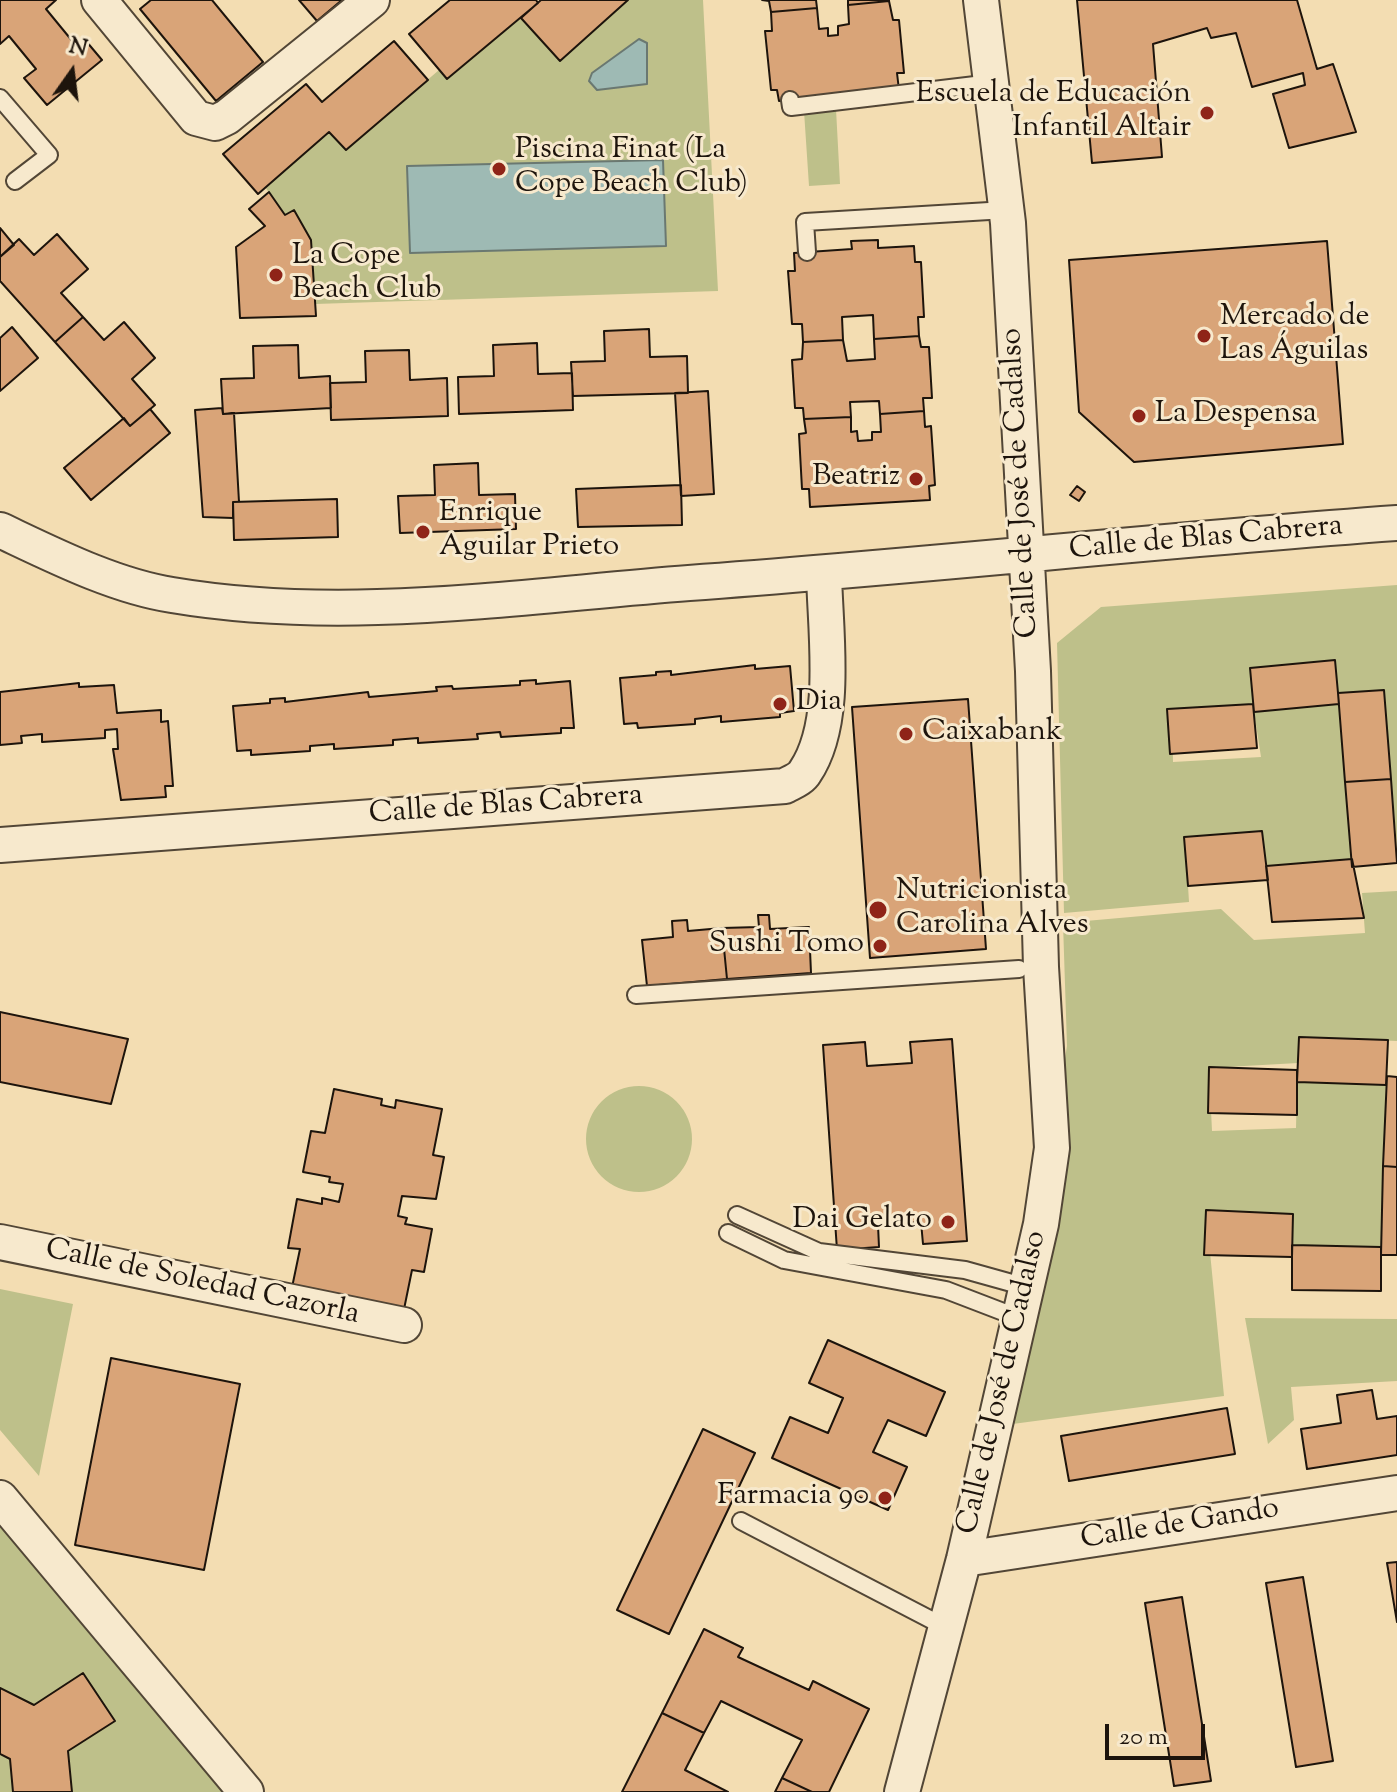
<!DOCTYPE html>
<html>
<head>
<meta charset="utf-8">
<style>
	body { margin:0 }
	#map { position:relative; width:1397px; height:1792px; overflow:hidden; background:#f3ddb2; font-family:"Sorts Mill Goudy",serif }
	canvas { display:block }
	.north { position:absolute; left:32px; top:32px; width:80px; height:80px; -webkit-text-stroke:6px #f7e9cd; paint-order:stroke; rotate:14deg; font-size:22px; font-weight:700; line-height:32px; text-align:center; color:#1d140c }
	.north::after { content:''; display:block; margin:auto; width:28px; height:36px; background:#1d140c; clip-path:polygon(50% 0,100% 100%,50% 72%,0 100%) }
	.scale { position:absolute; left:1105px; top:1724px; width:100px; height:36px; box-sizing:border-box; border:4px solid #1d140c; border-top:0; padding-left:10px; font-size:24px; line-height:28px; white-space:nowrap; color:#1d140c; -webkit-text-stroke:6px #f7e9cd; paint-order:stroke }
</style>
</head>
<body>
<div id="map">
<canvas width="1397" height="1792"></canvas>
<div class="north">N</div>
<div class="scale">20 m</div>
</div>
<script>
const ctx = document.querySelector('canvas').getContext('2d');
ctx.lineJoin = 'round';
function fillPath(path, color) { ctx.fillStyle = color; ctx.fill(path, 'evenodd'); }
function strokePath(path, color, width, dash) { ctx.strokeStyle = color; ctx.lineWidth = width; ctx.lineCap = dash ? 'butt' : 'round'; ctx.setLineDash(dash || []); ctx.stroke(path); }
function label(font, color, halo, rows, align = 'center') {
  ctx.font = font + ' "Sorts Mill Goudy",serif'; ctx.lineWidth = 6; ctx.setLineDash([]); ctx.textBaseline = 'middle'; ctx.strokeStyle = halo; ctx.fillStyle = color; for (const [text, x, y, turn = 0] of rows) {
    ctx.save(); ctx.translate(x, y); ctx.rotate((+turn || 0) * Math.PI / 180); ctx.textAlign = isNaN(turn) ? turn : align; if (halo) ctx.strokeText(text, 0, 0); ctx.fillText(text, 0, 0); ctx.restore();
  }
}
const green = new Path2D(`
	M628,0H703L718,291L315,304L311,240L294,211L285,215L265,187L329,132L346,150L439,70L447,78L521,18L560,61Z
	M836,109L840,184L809,186L804,111Z
	M1397,585V847L1384,690L1338,693L1335,660L1251,668L1253,704L1172,709L1173,762L1261,757L1254,712L1339,704L1352,859L1266,866L1262,831L1185,837L1189,902L1064,913L1057,643L1101,607Z
	M1397,891V1041L1299,1037L1298,1063L1209,1068L1212,1131L1296,1128L1297,1082L1386,1085L1381,1247L1292,1245V1214L1206,1211L1224,1396L1005,1425L1067,1046L1063,923L1221,909L1254,940L1365,933L1362,893Z
	M586 1139a53 53 0 1 1 106 0a53 53 0 1 1-106 0Z
	M0,1289L73,1304L39,1476L0,1430Z
	M1245,1318L1397,1319V1381L1291,1387L1294,1420L1268,1444Z
	M0,1515L231,1792H0Z`);
const water = new Path2D(`
	M639,39L647,43V84L597,90L589,81L592,73Z
	M663,160L666,246L410,253L407,166Z`);
const building = new Path2D(`
	M0,0H56L46,9L78,48L86,41L102,60L47,105L24,78L36,69L9,36L0,44Z
	M151,0H212L263,62L216,101L140,9Z
	M299,0H342L317,21Z
	M450,0H536L538,3L447,79L409,34Z
	M541,0H628L560,61L521,18Z
	M762,0H816L817,8L771,12L769,1Z
	M848,0H889V1L848,5Z
	M1077,0H1297L1317,69L1333,64L1356,132L1289,148L1273,94L1305,85L1303,73L1252,87L1236,33L1211,38L1207,28L1153,44L1162,157L1092,163Z
	M889,1L893,20H899L904,73H897L899,90L779,101L777,90H771L765,31H772L771,12L817,8L819,29L828,28V36L838,35V26L849,24L848,5Z
	M394,41L428,80L346,150L329,132L258,194L223,154L306,84L322,102Z
	M269,192L285,215L294,210L311,240L316,316L240,318L236,247L265,226L249,209Z
	M0,228L14,245L0,257Z
	M57,234L88,269L61,293L83,317L55,342L0,281V257L19,239L34,255Z
	M878,240V248L914,246L915,262H921L924,317H918L919,336L874,339L873,315L842,317L843,340L803,342L802,324H792L788,271H795L794,253L852,249L851,241Z
	M1327,241L1343,444L1134,462L1079,412L1069,260Z
	M83,317L104,340L124,322L155,358L132,379L155,405L130,426L55,342Z
	M12,327L38,358L0,391V338Z
	M649,329L650,357L687,356L688,393L573,396L571,362L605,361L604,331Z
	M919,336L921,347H929L932,398H923L924,411L880,414L879,401L850,402L851,417L804,419L803,408H795L792,360L802,359L803,342L843,340L847,361L875,359L874,339Z
	M537,343L538,374L572,373L573,410L459,414L458,377L494,376L493,345Z
	M298,345L299,378L330,376L331,408L223,414L221,379L254,378L253,346Z
	M409,350L410,380L447,378L448,416L331,420L330,383L366,382L365,351Z
	M708,391L714,494L681,496L675,393Z
	M222,408L223,414L234,413L239,502H233V518L203,517L195,410Z
	M150,409L170,433L91,500L64,468L124,418L130,426Z
	M924,411L925,427L931,426L935,485L929,486L930,500L810,507L809,489H802L799,434L806,433L804,419L851,417V432L857,431L858,441L872,440V432H881L880,414Z
	M478,463L479,495L515,494L516,529L400,533L398,496L435,495L434,465Z
	M681,485L682,525L578,527L576,489Z
	M1077,486L1085,492L1079,501L1070,495Z
	M337,499L338,537L234,540L233,502Z
	M1335,660L1339,704L1254,712L1250,668Z
	M755,665V669L790,666L794,711L780,713V717L721,722V716L695,719V724L638,728L637,723L624,724L620,678L656,675V672L671,671V675Z
	M536,680V684L570,681L574,728H561V733L501,737L500,732L477,734L478,739L418,743V738L393,740V745L334,749V744L310,746V751L251,755V750L237,751L233,706L270,703V699L285,698V702L368,692L369,697L437,691L436,687L452,686L453,689L520,685V681Z
	M79,683V687L114,685L117,713L161,710V722L168,721L173,786H165L166,797L121,800L113,749H118L117,729L105,730V738L42,742V734L21,736L22,743L0,745V692Z
	M1384,690L1391,779L1345,782L1338,693Z
	M968,699L986,949L870,958L852,707Z
	M1253,704L1257,748L1170,754L1167,709Z
	M1391,779L1397,863L1352,867L1345,782Z
	M1262,831L1268,880L1188,886L1184,837Z
	M1352,859L1364,918L1272,922L1266,866Z
	M758,915H769L770,929L809,927L811,973L727,979L722,928L759,927Z
	M687,920L688,931L722,928L727,979L647,986L642,940L673,937L672,921Z
	M0,1012L128,1039L111,1104L0,1082Z
	M1299,1037L1388,1040L1386,1085L1297,1082Z
	M952,1039L967,1241L923,1244L921,1222L878,1225L879,1247L837,1250L823,1045L865,1042L867,1066L912,1063L910,1042Z
	M1209,1067L1297,1070V1115L1208,1113Z
	M1387,1076L1397,1077V1167L1383,1166Z
	M334,1089L382,1099L381,1105L395,1108L396,1100L442,1109L433,1155L444,1157L436,1199L402,1196L398,1216L407,1218L405,1224L432,1229L424,1272L412,1270L402,1319L290,1297L300,1249L288,1248L297,1199L322,1204V1198L339,1202L343,1184L329,1182L330,1177L303,1172L311,1131L325,1133Z
	M1383,1166L1397,1167V1255H1381Z
	M1206,1210L1293,1214L1292,1257L1204,1255Z
	M1292,1245L1381,1247V1291L1292,1290Z
	M828,1340L945,1392L926,1436L888,1420L873,1452L907,1467L888,1510L772,1458L790,1417L828,1433L843,1398L809,1383Z
	M111,1358L240,1384L204,1570L75,1545Z
	M1372,1390L1377,1419L1397,1416V1455L1307,1469L1301,1429L1341,1423L1337,1395Z
	M1227,1408L1235,1454L1069,1481L1061,1436Z
	M703,1429L755,1453L669,1634L617,1610Z
	M1397,1562V1622L1387,1563Z
	M1303,1577L1333,1761L1296,1767L1266,1583Z
	M1182,1597L1211,1781L1174,1786L1145,1603Z
	M704,1629L743,1648L738,1657L809,1690L813,1681L869,1709L829,1792H812L782,1778L802,1740L721,1701L704,1733L662,1713Z
	M83,1673L115,1721L68,1751L72,1792H13L10,1759L0,1754V1688L34,1705Z
	M662,1713L704,1733L685,1770L728,1792H622Z
	M782,1778L812,1792H775Z`);
const lane = new Path2D(`
	M0,98L49,155L15,181
	M790,100L791,107L992,83
	M807,252L805,222L1006,210
	M636,995L1019,969
	M737,1215L819,1252L965,1270L1026,1287
	M728,1233L784,1260L946,1290L1019,1318
	M741,1521L945,1627`);
const street = new Path2D(`
	M99,0L196,118L215,123L227,117L372,0
	M0,530C53,555 114,586 172,595C344,624 518,596 689,583C925,566 1161,540 1397,523
	M0,845L785,786C792,782 801,779 805,772C839,722 825,632 824,573
	M0,1242L404,1325
	M0,1498L246,1792
	M964,1559L1397,1493
	M902,1792L964,1559L1041,1224L1052,1148L1041,967L1033,671L1008,223L981,0`);
const markers = [
	[1207,113,8,"#8f2418"],
	[499,169,8,"#8f2418"],
	[276,275,8,"#8f2418"],
	[1204,336,8,"#8f2418"],
	[1139,416,8,"#8f2418"],
	[916,479,8,"#8f2418"],
	[423,532,8,"#8f2418"],
	[780,704,8,"#8f2418"],
	[906,734,8,"#8f2418"],
	[878,910,10,"#8f2418"],
	[880,946,8,"#8f2418"],
	[948,1222,8,"#8f2418"],
	[885,1498,8,"#8f2418"]
];
const poiNames = [
	["Escuela de Educación",1191,96,"right"],
	["Infantil Altair",1191,130,"right"],
	["Piscina Finat (La",515,152],
	["Cope Beach Club)",515,186],
	["La Cope",292,258],
	["Beach Club",292,292],
	["Mercado de",1220,319],
	["Las Águilas",1220,353],
	["La Despensa",1155,416],
	["Beatriz",900,479,"right"],
	["Enrique",439,515],
	["Aguilar Prieto",439,549],
	["Dia",796,704],
	["Caixabank",922,734],
	["Nutricionista",896,893],
	["Carolina Alves",896,927],
	["Sushi Tomo",864,946,"right"],
	["Dai Gelato",932,1222,"right"],
	["Farmacia 90",869,1498,"right"]
];
const streetNames = [
	["Calle de José de Cadalso",1022,483,-93],
	["Calle de Blas Cabrera",1206,540,-5],
	["Calle de Blas Cabrera",506,807,-4],
	["Calle de Soledad Cazorla",202,1284,12],
	["Calle de José de Cadalso",1004,1383,-77],
	["Calle de Gando",1180,1526,-9]
];
fillPath(green, '#bec08a');
fillPath(water, '#9ebab4');
strokePath(water, '#6a7871', 2);
fillPath(building, '#d9a478');
strokePath(building, '#1d140c', 2);
strokePath(lane, '#524636', 20);
strokePath(street, '#524636', 38);
strokePath(lane, '#f7e9cd', 16);
strokePath(street, '#f7e9cd', 34);
for (const [x, y, r, color] of markers) { const dot = new Path2D(); dot.arc(x, y, r, 0, 2 * Math.PI); ctx.fillStyle = color; ctx.fill(dot); strokePath(dot, '#f7e9cd', 3); }
label('30px', '#1d140c', '#f7e9cd', poiNames, 'left');
label('30px', '#1d140c', '#f7e9cd', streetNames);
</script>
</body>
</html>
